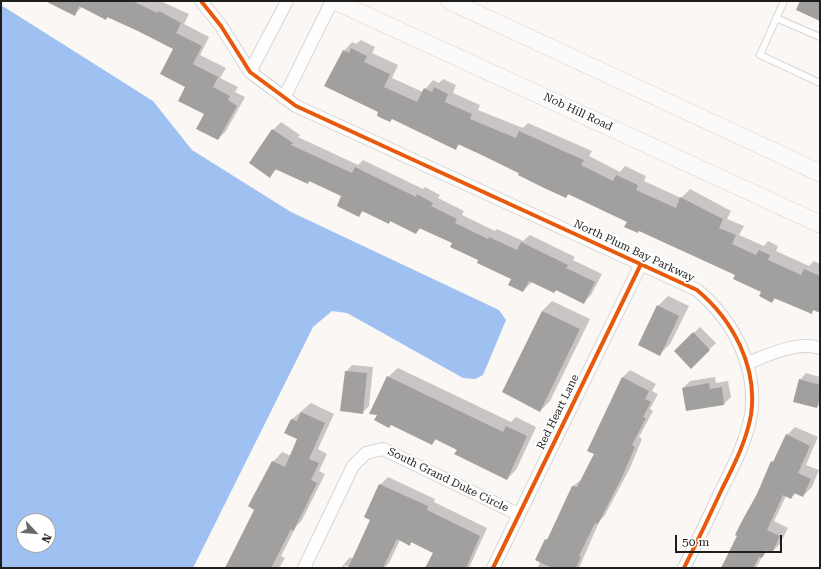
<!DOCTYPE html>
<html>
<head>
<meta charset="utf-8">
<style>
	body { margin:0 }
	#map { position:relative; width:821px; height:569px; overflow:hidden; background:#faf7f5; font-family:"Roboto Serif",serif }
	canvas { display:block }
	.frame { position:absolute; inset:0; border:2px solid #1f1e1d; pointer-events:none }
	.north { position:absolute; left:16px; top:513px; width:40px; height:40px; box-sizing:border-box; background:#fff; border:1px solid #a5a5a5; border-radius:50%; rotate:116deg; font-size:11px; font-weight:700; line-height:16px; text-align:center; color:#1f1e1d }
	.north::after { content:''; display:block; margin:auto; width:14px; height:18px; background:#6c6a69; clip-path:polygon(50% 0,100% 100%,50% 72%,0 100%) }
	.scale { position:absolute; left:675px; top:535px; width:107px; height:18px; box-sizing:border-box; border:2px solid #1f1e1d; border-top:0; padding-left:5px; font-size:12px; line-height:14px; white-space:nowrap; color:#1f1e1d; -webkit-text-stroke:3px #fff; paint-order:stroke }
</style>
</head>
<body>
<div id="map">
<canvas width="821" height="569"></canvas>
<div class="frame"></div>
<div class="north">N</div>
<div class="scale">50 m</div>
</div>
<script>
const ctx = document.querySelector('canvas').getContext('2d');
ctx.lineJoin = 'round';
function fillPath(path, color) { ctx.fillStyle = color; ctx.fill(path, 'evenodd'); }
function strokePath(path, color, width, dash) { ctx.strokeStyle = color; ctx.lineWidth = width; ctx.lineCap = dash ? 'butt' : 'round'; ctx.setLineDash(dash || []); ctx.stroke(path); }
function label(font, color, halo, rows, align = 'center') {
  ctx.font = font + ' "Roboto Serif",serif'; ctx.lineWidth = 4; ctx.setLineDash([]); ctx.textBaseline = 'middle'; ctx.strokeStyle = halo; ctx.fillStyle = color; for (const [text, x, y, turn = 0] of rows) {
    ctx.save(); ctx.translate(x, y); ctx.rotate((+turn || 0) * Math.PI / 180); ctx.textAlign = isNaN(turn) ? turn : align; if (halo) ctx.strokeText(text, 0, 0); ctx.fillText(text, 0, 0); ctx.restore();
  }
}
const water = new Path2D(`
	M1,5L153,101L192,150L291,212L499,310L506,320L483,375L475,379L463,378L347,313L332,311L313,327L193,568H1ZM24,521H48V545H24Z`);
const shadow = new Path2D(`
	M55,1H160L189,14L184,24L209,37L200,55L226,68L220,78L238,87L235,92L245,97L226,131L218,139L205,114L186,86L174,48L108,17L106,19L82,7L75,14Z
	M361,40L375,47L372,53L398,65L392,78L423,92L433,80L439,83L443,79L456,85L453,93L480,105L478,110L523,128L528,123L592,151L589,156L620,172L625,166L646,176L644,181L681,198L690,189L731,211L727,219L744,226L739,235L764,246L768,241L778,246L776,251L809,266L814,261L820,264V312L814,310L811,312L776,298L772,302L762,291L737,275L628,222L569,194L566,197L460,144L456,148L380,112L344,51L352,42L356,44Z
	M281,122L300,135L298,137L358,165L363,160L423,189L425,187L440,195L438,198L464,211L462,215L495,231L497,229L523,241L530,235L575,257L573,260L602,274L591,295L583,303L557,290L554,292L532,282L523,291L513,278L453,242L421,228L416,233L391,220L389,222L363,211L359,216L343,196L310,180L308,183L277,169L270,176L250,163L273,130Z
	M668,296L689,306L670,344L660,354L658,306Z
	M552,301L590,319L550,401L540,411L542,311Z
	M700,327L716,343L691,367L675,351Z
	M352,365L373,367L369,406L362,413L346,372Z
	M398,368L511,422L516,417L536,427L516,470L507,479L458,449L437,438L432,444L378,414L388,377Z
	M630,370L656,384L652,391L658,394L650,409L653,411L639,437L642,439L630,468L605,515L599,522L579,568H538L546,540L550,536L573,486L582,479L595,454L622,378Z
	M806,373L820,377V404L817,407L800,380Z
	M715,377L716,383L728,381L731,397L724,404L687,410L683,388L690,381Z
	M311,403L334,414L318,449L327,454L319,471L325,474L302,520L296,527L281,556L285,558L279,568H227L255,509L273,462L282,452L291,456L299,439L292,419Z
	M795,427L818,437L806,465L819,470L812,487L803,496L796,493L791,498L786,496L774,521L788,528L780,544L772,552L769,550L762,557L756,568H722L772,462L777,458L787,435Z
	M388,477L435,499L434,502L487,528L469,568H426L434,552L412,542L410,544L400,540L389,563L384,568H351L344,565L346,568H341L350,557L353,559L371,519L380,485Z`);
const building = new Path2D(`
	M45,1H132L158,13L159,11L181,23L176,33L202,46L193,64L218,77L213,87L230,96L228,100L237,106L218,140L196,129L204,114L178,101L185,87L160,74L173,49L138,31L107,17L106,20L79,6L75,16Z
	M800,1H820V21L796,10Z
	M351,48L367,56L364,62L390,74L384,87L417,102L424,88L432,92L434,87L448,94L445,102L472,114L470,119L516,138L519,131L561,150L584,160L581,165L613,181L616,175L638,185L636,190L676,208L680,197L723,219L719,228L736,235L732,244L756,255L759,250L770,255L768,260L801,275L804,269L820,276V313L813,310L812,314L774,298L772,303L759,296L761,292L733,279L735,275L639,231L638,233L624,227L627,222L568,194L566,198L544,188L518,175L519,173L490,159L458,144L456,150L392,119L390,122L377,116L378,112L324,86L343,50L349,53Z
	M272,129L293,143L291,145L352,173L355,167L416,197L417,194L433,203L431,206L457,219L455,223L488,239L489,237L517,250L521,242L568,265L566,268L595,282L584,304L556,290L554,293L529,281L523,292L508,285L511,279L477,263L478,260L450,247L452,243L419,228L416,234L390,221L389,224L362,211L359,217L337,206L341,196L309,181L308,184L275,169L270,178L249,163Z
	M657,305L679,316L660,356L638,345Z
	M542,311L580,329L540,412L502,392Z
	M693,332L710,350L691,369L674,351Z
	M345,371L367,373L363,414L340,411Z
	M387,376L503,432L506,426L527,436L507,480L454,454L457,450L435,439L432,445L391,425L389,428L374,420L377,415L369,414Z
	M622,377L649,391L645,399L651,402L643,417L646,418L632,445L635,447L622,477L598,524L595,523L579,556L581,557L576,568H552L535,560L545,539L547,540L572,486L577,487L594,454L587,451Z
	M799,379L820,385V396L817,408L793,402Z
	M709,383L710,389L722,387L724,405L686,411L682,388Z
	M301,412L325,423L309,459L319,463L311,480L317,483L304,510L293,531L291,529L271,568H225L254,510L248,506L272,461L285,467L297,439L284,433L291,419L297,421Z
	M786,434L810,446L798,473L811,479L803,497L794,493L791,499L783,495L767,530L780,536L772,553L766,550L762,558L759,557L753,568H721L737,536L735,535L743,519L757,494L771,461L773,462Z
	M379,484L428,506L427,510L480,536L466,568H425L433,553L411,542L410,546L397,539L383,568H348L370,520L364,517Z`);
const service = new Path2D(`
	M784,1L760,55L820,83
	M776,18L820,37`);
const minor = new Path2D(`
	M201,1L221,26L250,72L296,106L697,290C733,320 758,367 751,415C746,442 734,465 722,489C710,515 697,542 684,568
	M250,72L287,1
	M284,98L332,1
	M747,363C769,355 796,341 820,348
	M304,568L353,466L366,453L383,449L518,514
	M493,568L641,264`);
const secondary = new Path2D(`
	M335,1L820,224
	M450,1L820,173`);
const cycleway = new Path2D(`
	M201,1L221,26L250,72L296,106L697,290C733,320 758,367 751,415C746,442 734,465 722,489C710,515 697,542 684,568
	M493,568L641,264`);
const streetNames = [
	["Nob Hill Road",578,112,25],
	["North Plum Bay Parkway",634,251,25],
	["Red Heart Lane",558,412,-64],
	["South Grand Duke Circle",448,480,26]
];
fillPath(water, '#9fc1f2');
fillPath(shadow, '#0003');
fillPath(building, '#a1a09e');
strokePath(service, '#d7d5d3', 8);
strokePath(minor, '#d7d5d3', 14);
strokePath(secondary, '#d7d5d3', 18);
strokePath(service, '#fefefe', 6);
strokePath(minor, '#fefefe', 12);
strokePath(secondary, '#fcfaf9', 17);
strokePath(cycleway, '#e8590c', 4);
label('11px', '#1f1e1d', '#fff', streetNames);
</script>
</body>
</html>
